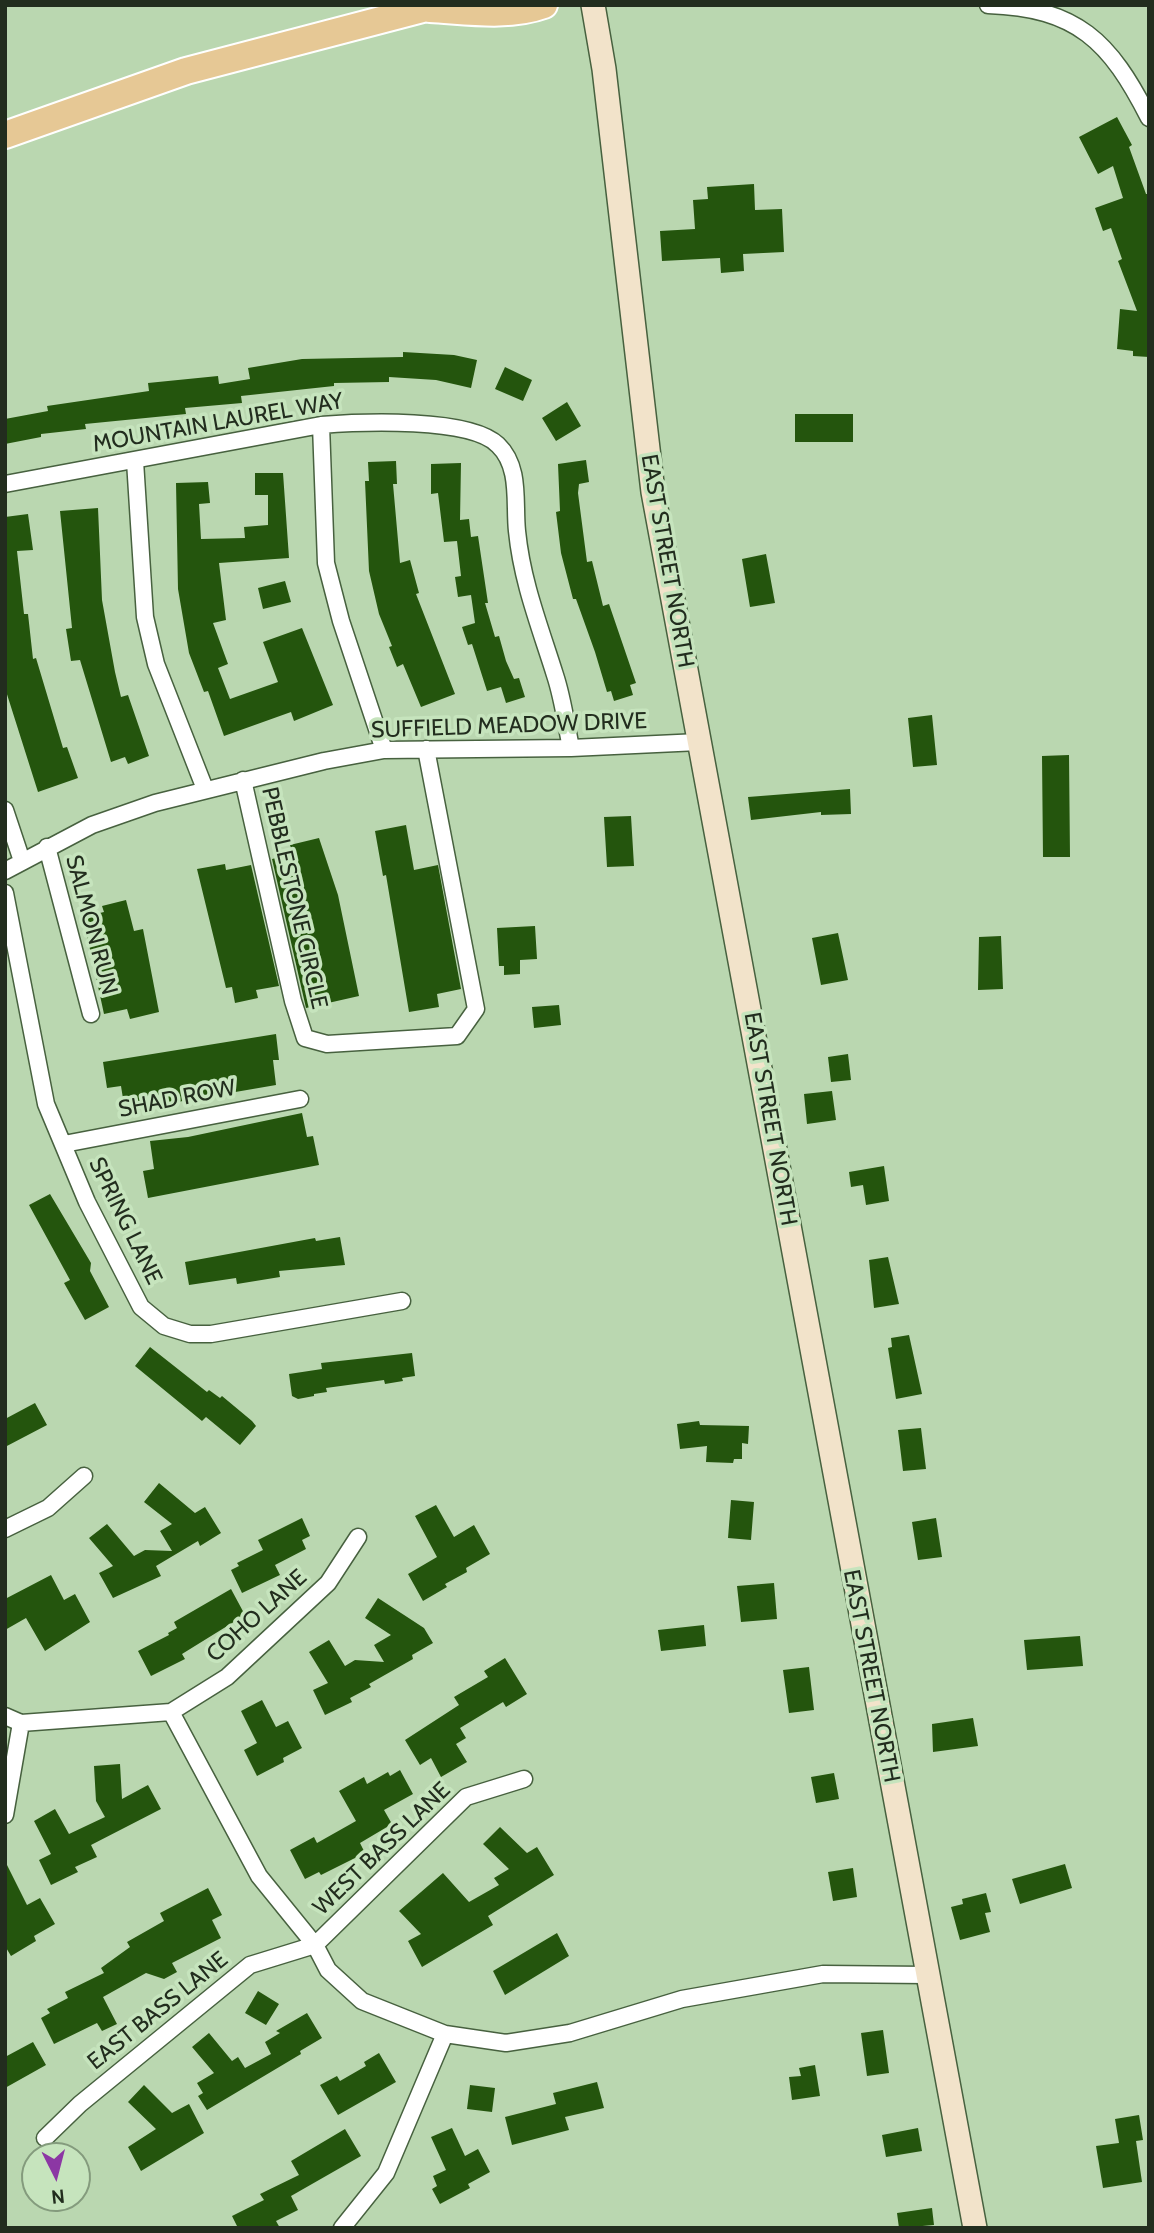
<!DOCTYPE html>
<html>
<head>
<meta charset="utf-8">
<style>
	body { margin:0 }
	#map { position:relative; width:1154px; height:2233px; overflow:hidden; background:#bad7b0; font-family:Cabin,sans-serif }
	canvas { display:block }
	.frame { position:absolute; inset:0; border:7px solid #222d1e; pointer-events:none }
	.north { position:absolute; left:21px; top:2142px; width:70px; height:70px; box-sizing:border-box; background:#c6e4bd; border:2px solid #849b7d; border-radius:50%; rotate:174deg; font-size:19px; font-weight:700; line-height:28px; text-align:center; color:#222d1e }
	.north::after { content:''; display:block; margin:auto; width:24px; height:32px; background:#8c37a4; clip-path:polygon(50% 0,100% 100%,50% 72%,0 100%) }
</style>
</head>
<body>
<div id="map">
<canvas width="1154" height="2233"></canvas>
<div class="frame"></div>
<div class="north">N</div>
</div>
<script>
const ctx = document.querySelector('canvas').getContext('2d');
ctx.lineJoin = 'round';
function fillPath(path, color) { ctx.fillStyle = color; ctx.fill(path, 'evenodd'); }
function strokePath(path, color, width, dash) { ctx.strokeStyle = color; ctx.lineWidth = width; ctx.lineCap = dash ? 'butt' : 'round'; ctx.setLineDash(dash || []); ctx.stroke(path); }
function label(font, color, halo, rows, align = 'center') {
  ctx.font = font + ' Cabin,sans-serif'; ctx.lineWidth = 7; ctx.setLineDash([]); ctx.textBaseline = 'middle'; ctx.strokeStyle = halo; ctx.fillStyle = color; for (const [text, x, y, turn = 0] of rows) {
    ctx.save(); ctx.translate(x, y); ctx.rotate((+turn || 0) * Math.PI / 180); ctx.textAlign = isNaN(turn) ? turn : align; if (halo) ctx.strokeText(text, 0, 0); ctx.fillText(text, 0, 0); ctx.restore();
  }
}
const building = new Path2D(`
	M1117,117L1132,145L1129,147L1146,194H1149V357L1133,356V351L1117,349L1120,309L1137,311L1118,261L1122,259L1111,228L1103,231L1095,208L1123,198L1113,166L1098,174L1079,137Z
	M754,184L755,210L782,209L784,252L743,254L744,271L721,273L720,258L662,261L660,231L695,229L693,200L708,199L707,187Z
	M403,352L454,355L477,360L471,388L436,380L389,377V382L334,383V386L241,396L242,403L185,408L186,414L85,424L86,429L41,434V437L5,444V419L48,411L47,406L149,391L148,383L218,376L219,384L250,379L248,368L302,359L403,357Z
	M505,367L532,380L523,401L495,389Z
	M567,402L581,426L556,441L542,418Z
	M795,414H853V442H795Z
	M586,460L589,482L579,484L578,493L587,562L592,561L603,606L609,604L636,683L630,685L633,695L614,701L611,691L607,692L595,652L576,599H573L561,553L556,512L560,511L558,464Z
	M396,461L397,484H393L400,563L410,560L419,593L416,594L455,694L421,707L403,664L397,667L389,647L392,646L379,614L369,571L365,481H369L368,462Z
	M461,463L460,520L469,519L471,537L478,536L488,603H485L495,637L499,636L506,661L514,679L519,678L525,697L506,703L501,687L487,691L472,644L468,645L462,627L475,623L471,595L458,597L455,577L461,576L457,541L444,542L438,493L431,494V464Z
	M255,473H283L289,558L219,563L226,620L213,623L228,664L218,668L230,699L278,682L263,642L302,628L333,705L294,721L291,712L224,736L208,691L204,692L189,653L178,589L176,483L208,482L210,503L199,504L201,539L245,538L244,527L268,525V495H255Z
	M98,508L102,600L115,672L121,697L128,695L149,756L128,764L125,757L111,762L80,660L71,661L66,629L72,628L60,511Z
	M28,514L33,550L17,551L24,614H28L33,659L36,658L63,748L67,747L78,778L38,792L5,688V517Z
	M766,554L775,603L750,607L742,559Z
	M285,581L291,602L263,609L258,588Z
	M932,715L937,765L913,767L908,718Z
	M1069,755L1070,857H1043L1042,756Z
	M850,789L851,814L821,815V812L751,820L748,797Z
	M631,816L634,866L607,867L604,817Z
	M406,825L414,870L438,865L461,989L437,994L439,1007L409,1012L386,875L383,876L375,831Z
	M319,838L338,895L359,996L306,1008L272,859L293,854L290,845Z
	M225,864L226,870L251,865L279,986L256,990L258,998L235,1003L232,987L226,988L197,869Z
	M126,900L134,931L143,929L159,1012L130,1019L127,1009L104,1014L83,917L104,912L102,906Z
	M535,926L537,959L520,960V974L504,975V966H499L497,928Z
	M838,933L848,980L821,985L812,938Z
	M1001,936L1003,989L978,990L979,937Z
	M559,1005L561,1025L534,1028L532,1007Z
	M276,1034L279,1060H273L276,1085L125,1111L121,1086L107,1088L103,1062Z
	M848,1054L851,1080L831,1082L828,1057Z
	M832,1091L836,1120L807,1124L804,1094Z
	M302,1113L307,1137L313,1136L319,1165L148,1198L143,1171L154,1169L150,1141L188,1137Z
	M884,1166L889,1201L866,1205L863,1185L851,1187L849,1172Z
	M50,1194L91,1263L90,1271L109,1307L85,1320L64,1283L70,1280L29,1205Z
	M340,1237L345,1265L279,1271L280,1277L237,1284L236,1278L189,1285L185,1262L315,1238L316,1241Z
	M888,1257L899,1304L874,1308L869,1260Z
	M909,1335L922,1394L896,1399L888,1348L892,1347L891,1338Z
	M150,1347L207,1392L209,1390L220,1398L222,1396L252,1421L256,1426L240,1445L206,1417L202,1421L135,1366Z
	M412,1353L415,1376L402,1378L403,1381L385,1384L384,1380L370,1382L326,1388L327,1392L314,1394V1396L298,1399L292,1396L289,1374L322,1369L321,1363Z
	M35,1403L47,1425L5,1447V1419Z
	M699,1421L700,1425L749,1426L748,1444L742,1443V1459H734L733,1463L706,1462L707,1446L680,1449L677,1424Z
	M921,1428L926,1469L903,1471L898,1430Z
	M159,1483L195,1513L205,1507L221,1533L200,1546L198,1541L156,1566L161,1576L113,1598L99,1573L113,1566L89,1538L107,1524L134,1556L145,1550L172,1551L160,1531L172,1524L144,1502Z
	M731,1500L754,1502L751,1540L728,1538Z
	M436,1505L454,1537L474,1525L490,1554L466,1568L467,1572L445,1584L447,1587L423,1601L408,1574L437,1557L415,1516Z
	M302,1518L310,1536L302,1540L306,1549L275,1565L280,1575L242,1593L231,1570L239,1566L237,1563L263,1550L258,1540Z
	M936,1518L942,1557L918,1560L912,1522Z
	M51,1575L64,1600L75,1594L90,1622L45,1651L26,1618L5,1630V1599Z
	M774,1583L777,1619L741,1622L737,1586Z
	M231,1589L245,1615L182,1654L185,1659L151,1676L138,1651L169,1635L168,1633L177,1628L174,1622Z
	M378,1598L424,1628L433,1643L412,1655L413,1659L369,1684L371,1687L350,1698L352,1702L325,1715L313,1690L328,1683L309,1652L329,1640L345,1666L355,1660L384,1662L374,1645L391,1635L365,1618Z
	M704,1625L706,1646L661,1651L658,1630Z
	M1080,1636L1083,1666L1027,1670L1024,1640Z
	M505,1658L527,1694L506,1707L503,1702L460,1728L466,1738L456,1744L467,1762L441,1777L431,1758L420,1765L405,1740L459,1705L454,1697L488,1677L484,1671Z
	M809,1667L814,1710L789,1713L783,1670Z
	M262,1700L276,1727L288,1721L302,1748L283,1758L284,1762L257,1776L244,1750L257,1743L241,1711Z
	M973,1718L978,1746L933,1752L932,1724Z
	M120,1764L122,1799L148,1785L161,1809L91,1845L97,1857L75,1867L78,1872L51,1885L39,1860L51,1854L34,1821L55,1809L69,1834L105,1817L96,1801L94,1766Z
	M400,1770L413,1794L384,1810L392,1824L360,1843L365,1853L321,1875L319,1872L305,1879L290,1850L314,1837L317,1843L356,1821L339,1791L364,1777L367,1784L388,1772L390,1776Z
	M834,1773L839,1799L816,1803L811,1777Z
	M500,1827L527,1853L537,1847L554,1875L488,1916L493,1925L422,1967L408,1941L421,1934L399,1911L443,1873L469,1902L499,1885L494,1878L509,1869L483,1844Z
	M5,1861L27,1905L40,1898L55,1924L34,1936L36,1941L11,1956L5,1946Z
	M1065,1864L1072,1888L1020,1904L1012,1879Z
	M853,1868L857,1897L833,1901L828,1872Z
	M208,1888L222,1915L212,1920L221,1938L172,1963L177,1972L164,1979L146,1973L103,1997L117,2024L102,2031L97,2023L54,2044L41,2018L50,2013L47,2009L68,1998L65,1992L104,1973L101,1968L130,1947L127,1942L164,1921L160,1913Z
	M986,1893L991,1912L985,1913L990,1932L960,1940L951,1907L963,1904L962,1899Z
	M557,1933L569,1956L505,1995L493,1971Z
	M258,1991L279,2004L266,2025L245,2013Z
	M307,2013L322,2038L300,2051L301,2054L207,2110L198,2096L203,2093L197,2083L214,2073L192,2047L209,2033L232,2061L238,2057L245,2068L271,2054L265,2042L280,2033L276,2031Z
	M883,2030L889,2073L867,2076L861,2033Z
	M33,2042L46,2065L5,2088V2057Z
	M379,2053L396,2082L338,2115L320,2085L337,2076L340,2081L366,2066L364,2062Z
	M815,2065L820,2096L792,2100L789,2077L801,2076L799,2068Z
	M597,2082L604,2108L565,2117L569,2130L512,2145L505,2117L556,2104L553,2093Z
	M144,2085L172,2113L189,2104L204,2133L141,2171L128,2147L156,2129L128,2102Z
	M470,2085L495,2088L492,2112L467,2109Z
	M1139,2115L1143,2140L1136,2141L1142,2182L1103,2188L1096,2146L1119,2143L1115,2119Z
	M452,2128L465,2156L478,2149L490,2172L468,2184L470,2188L440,2204L432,2189L437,2186L433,2176L446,2170L431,2137Z
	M918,2128L922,2151L886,2157L882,2135Z
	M345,2129L361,2156L291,2196L298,2210L276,2221L280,2228H238L232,2216L264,2200L260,2194L299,2175L291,2161Z
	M932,2208L934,2225L899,2228L897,2213Z`);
const minor = new Path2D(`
	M988,5C1077,8 1110,41 1149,118
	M321,425L326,563L341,621L384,750
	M135,461L145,617L156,664L205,789
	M5,484L321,425C360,422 470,417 498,445C521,467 514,503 517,531C522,582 540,627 555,675C563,699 566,724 571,748
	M243,780L293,1001L305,1038L327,1044L457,1036L476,1009L426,749
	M5,810L22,861
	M47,847L91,1014
	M5,871L92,825L155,803L324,761L384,750L571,748L699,742
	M5,893L46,1104L87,1202L141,1307L164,1326L190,1334H211L402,1301
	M64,1144L300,1099
	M5,1529L48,1508L84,1476
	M171,1712L227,1677L328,1583L358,1537
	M5,1716L21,1723L171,1712L259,1876L315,1945L328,1970L362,2001L445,2034L506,2043L570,2033L682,1999L823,1974L927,1975
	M5,1815L21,1723
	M45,2138L80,2104L250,1965L315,1945L466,1797L524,1779
	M342,2228L386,2173L445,2034`);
const secondary = new Path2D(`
	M593,5L604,69L653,492L975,2228`);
const primary = new Path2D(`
	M430,9C467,11 508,18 544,5
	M5,135L186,71L438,5`);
const streetNames = [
	["MOUNTAIN LAUREL WAY",218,423,-10],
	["EAST STREET NORTH",667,561,80],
	["SUFFIELD MEADOW DRIVE",509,726,-2],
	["PEBBLESTONE CIRCLE",294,898,77],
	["SALMON RUN",91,925,75],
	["SHAD ROW",177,1099,-11],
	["EAST STREET NORTH",770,1119,80],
	["SPRING LANE",125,1221,64],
	["COHO LANE",257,1616,-42],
	["EAST STREET NORTH",871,1676,79],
	["WEST BASS LANE",382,1849,-44],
	["EAST BASS LANE",158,2011,-39]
];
fillPath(building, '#24550d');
strokePath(minor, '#47613f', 19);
strokePath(secondary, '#47613f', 26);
strokePath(primary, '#fff', 30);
strokePath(minor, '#fff', 16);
strokePath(secondary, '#f2e3ca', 23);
strokePath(primary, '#e6c895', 26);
label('23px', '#222d1e', '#c6e4bd', streetNames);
</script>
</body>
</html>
